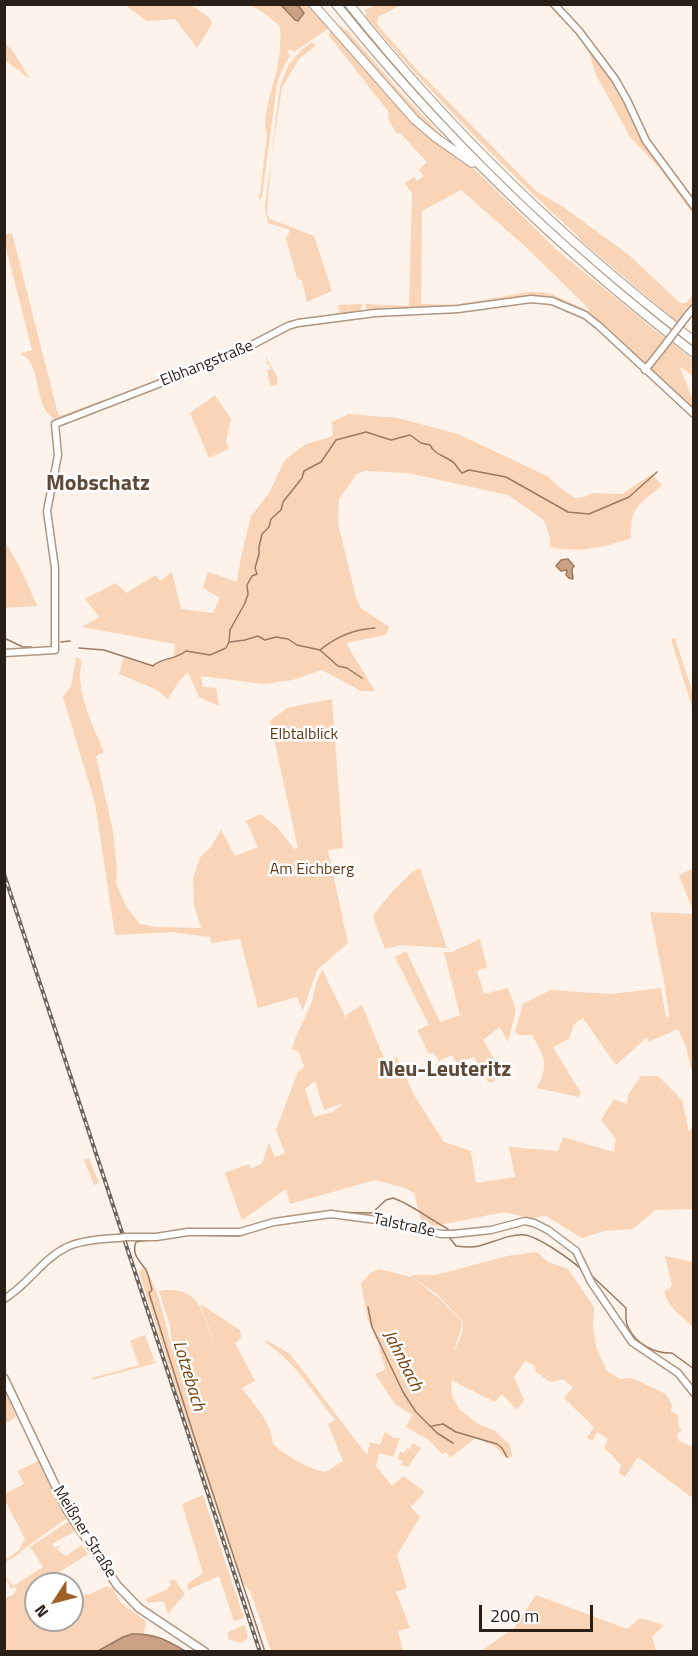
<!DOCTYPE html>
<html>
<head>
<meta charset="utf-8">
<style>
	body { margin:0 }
	#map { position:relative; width:698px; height:1656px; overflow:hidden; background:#fef3ea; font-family:"Titillium Web",sans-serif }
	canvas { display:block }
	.frame { position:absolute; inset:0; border:6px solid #291f17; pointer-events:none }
	.north { position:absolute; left:24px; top:1572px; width:60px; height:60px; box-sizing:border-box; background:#fff; border:2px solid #a9a5a2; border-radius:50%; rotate:234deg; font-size:16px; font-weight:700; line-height:24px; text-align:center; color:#291f17 }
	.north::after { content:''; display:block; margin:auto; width:21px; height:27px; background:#9f6027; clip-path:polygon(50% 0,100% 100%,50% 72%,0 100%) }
	.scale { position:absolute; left:479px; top:1605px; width:114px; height:27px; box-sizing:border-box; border:3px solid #291f17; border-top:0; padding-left:8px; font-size:18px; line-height:21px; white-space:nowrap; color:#291f17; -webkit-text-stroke:4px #fff; paint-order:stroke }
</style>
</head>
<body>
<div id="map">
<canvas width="698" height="1656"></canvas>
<div class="frame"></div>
<div class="north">N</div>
<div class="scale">200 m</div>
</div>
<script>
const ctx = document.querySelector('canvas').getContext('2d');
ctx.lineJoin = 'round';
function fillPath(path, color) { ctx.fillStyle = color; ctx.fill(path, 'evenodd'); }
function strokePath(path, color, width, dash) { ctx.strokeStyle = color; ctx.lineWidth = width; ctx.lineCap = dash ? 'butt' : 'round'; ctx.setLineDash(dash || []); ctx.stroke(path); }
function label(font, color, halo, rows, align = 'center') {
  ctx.font = font + ' "Titillium Web",sans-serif'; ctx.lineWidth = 5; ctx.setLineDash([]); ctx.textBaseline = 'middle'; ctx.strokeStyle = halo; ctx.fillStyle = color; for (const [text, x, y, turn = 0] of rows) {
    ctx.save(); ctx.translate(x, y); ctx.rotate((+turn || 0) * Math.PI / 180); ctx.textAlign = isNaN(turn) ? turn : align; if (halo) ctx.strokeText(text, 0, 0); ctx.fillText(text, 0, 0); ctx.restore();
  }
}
const green = new Path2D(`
	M125,5H191L210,18L212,24L197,48L175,19L147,21Z
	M250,5H308L329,28L294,52L289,49L287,50L290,56L281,72L277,84L262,197L260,200L258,195L260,194L267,135C261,117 273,88 277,69C280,55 281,40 280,26L261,11Z
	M375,5H401L378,17L377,24L416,69L536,191L565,208L630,256L680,303H686L693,295V305L678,323L579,239V237C503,168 432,94 365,16L367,14L365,10Z
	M548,5H552L562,16V18C583,33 612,76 625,100C631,111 634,123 640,134C656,160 676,184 693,209V214L660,169L630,137L596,75L589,53L579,37Z
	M341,26L344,30L346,29L401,93L451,145C407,113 373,69 338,28Z
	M332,31L404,112L468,163L558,251L666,339L646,365L600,325L551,299L482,302L465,307L405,308L368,313L365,304L409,306L412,194L405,183L414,177L417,181L424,176L419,170L427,162L400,133L397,134L389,121L388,111L329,36V32ZM461,190L527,248L590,310L588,311L551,294L541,292H528L455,305L421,304L422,211Z
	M312,42L316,45L299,59L282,88L271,160L267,214L270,219L314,236L332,291L307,302L302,281L297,278L286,239L290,230L268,223L265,207L280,86L289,64L301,50Z
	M5,43L13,51L30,79L5,60Z
	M12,233L58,414L60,416L106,399L107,401L57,420C31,411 44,362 20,354L32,350L5,244L4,235Z
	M362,304L361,313L340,315L338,305Z
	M671,342L693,360V376L681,367L680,368L693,400V412L651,372L652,366Z
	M266,357L278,378L277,384L273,386L270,385L267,368L269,370L271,369L269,364L267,365Z
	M215,395L231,419L226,442L229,449L209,458L190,413Z
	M349,414L398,418L458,434L547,476L560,488L575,498L584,497L593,493L622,494L652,474L662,485C640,505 629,506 631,538C603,548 578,553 550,547V538L544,520L508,495L408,473L364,471L357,474L339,499L338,523L356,598L361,608L389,627L386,635L346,643L375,691H361L322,670L293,680L263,684L201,676L203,687L216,688L219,706L199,697L188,672L179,681L168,699L157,690L119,674L124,657C149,667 149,666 174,657L175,644L82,627L99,617L85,599L116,583L126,593L156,575L160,581L172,572L181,609L213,613L220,598L203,588L208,572L237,582L241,557L251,516L269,493L285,460L306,444L333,436L332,422Z
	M4,540L21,569L37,606L5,608Z
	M675,638L693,694V710L671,639Z
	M76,657L82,660C74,690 93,725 104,752L96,756L113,831L117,871L116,884L127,908L140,924L157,927L201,928L194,905L193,877L201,856L211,847L221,830L235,856L258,847L246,821L260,814L278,828L294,849L298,848L270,721L287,708L332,699L343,848L328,850L348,943L317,970L303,1010L297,997L258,1008L240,939L211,943L210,937L171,932L115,935L95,803L63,697L71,686Z
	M420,868L447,948L402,945L385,949L373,917C380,905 409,871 420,868Z
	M692,869L694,873L693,911L679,875Z
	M650,912L693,914V1076L686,1047L678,1029L648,1042L647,1037L616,1065L583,1018L574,1024L569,1039L553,1047L581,1093L578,1097L537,1088C549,1064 545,1058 532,1035H519L515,1032L523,1004L551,990L611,994L661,988L666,1018L669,1016L665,987Z
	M480,939L487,967L477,971L484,994L508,988L516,1010L508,1042L500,1027L483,1040L499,1067L494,1082H488L474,1057L456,1063L452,1055L439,1061L433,1052L429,1054L417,1030L429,1025L395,957L406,951L440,1022L460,1015L444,952H452Z
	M323,969C329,987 340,1003 347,1021L346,1015L362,1005L385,1061L397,1057L414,1095L444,1142L471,1151L476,1183L515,1177L509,1147L558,1151L563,1137L614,1152L616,1139L601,1120L614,1099L627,1104L628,1095L641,1076H658L682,1100L689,1132L693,1126V1209L655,1210L633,1229L604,1231L582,1238L546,1216L530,1218L504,1212L435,1226L421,1220L414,1193L405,1188L375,1180L290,1204L286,1189L242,1220L225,1173L249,1164L251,1169L262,1163L269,1143L275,1157L285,1153L276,1130L299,1069L300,1072L304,1066L299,1052L292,1049C297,1031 306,1018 312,1001C315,990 316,979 323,969ZM315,1081L324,1110L344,1103L332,1112L314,1117L305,1089Z
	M89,1158L99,1183L94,1185L84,1160Z
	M537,1252L548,1262L568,1269L594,1307L593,1327L596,1347L607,1371L620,1379L632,1378L666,1394L672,1405L671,1411L678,1415L679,1427L682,1430L677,1434L679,1441L693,1447L694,1492L691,1497L638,1457L625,1477L619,1473L621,1465L611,1454L604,1449L608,1439L597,1432L592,1441L587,1438L594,1427L564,1398L573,1387L563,1379L550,1382L536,1372L534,1365L525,1361L514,1377L524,1400L517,1410L502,1394L495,1402L451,1380L452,1396L460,1410L478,1424L495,1431L510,1445L512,1456L507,1459L495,1446L475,1438L450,1458L446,1452L442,1454L429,1440L406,1427L412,1415L395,1404L375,1374L386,1369L379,1349L380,1347L368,1320L361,1284L370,1273L379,1269L411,1277L412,1275H436L507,1256ZM412,1277L438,1295L463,1322V1330L455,1350H454L461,1329L462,1322L440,1299Z
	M665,1256L693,1262V1328C681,1313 671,1312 664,1292L672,1286Z
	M143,1268C158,1281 167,1332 173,1352L170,1326L159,1291C172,1288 191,1291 198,1304C205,1315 208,1329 214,1341L200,1304L240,1330L241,1338L235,1343L255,1381L242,1388C255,1407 271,1420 273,1444C287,1456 306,1468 325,1472L343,1461L328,1424L335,1420C313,1392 295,1362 265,1342L266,1340L290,1354L367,1455L370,1442L380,1445L385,1432L394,1438H400L393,1457L379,1453L376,1466L392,1486L403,1476L425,1492L411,1507L420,1517L397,1555L407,1588L396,1592L410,1628L398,1631L403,1651H271L250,1591L241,1581L187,1422L139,1272Z
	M145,1335L154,1360L149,1362L156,1361V1363L92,1380V1378L139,1365L130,1341Z
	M5,1388L16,1417L5,1424H4Z
	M413,1443L421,1448L408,1467L401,1465L403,1461L398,1459L400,1451L404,1453L407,1448L410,1449Z
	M38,1461L55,1497L67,1518L20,1552L21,1553L5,1562V1560L19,1550L25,1539L5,1500V1494L24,1484L18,1471Z
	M203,1495L244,1618L234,1621L219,1576L188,1590L187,1584L203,1573L182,1504Z
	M69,1521L75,1531L52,1544L54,1548L58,1546L60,1547L57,1549L66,1556L82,1545L88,1554L58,1573L59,1575L62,1573L69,1584H36V1620H72V1589L76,1595L74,1597L77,1600L86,1594L88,1595L107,1586L109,1588L112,1587L121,1603L146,1621L144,1634H136L142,1651L5,1652V1598L13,1595L17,1589L15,1587L11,1589L5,1575L13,1586L43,1567L30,1547Z
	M174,1579L185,1594L168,1614L164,1601L148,1603L145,1599L166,1590L171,1585L169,1581Z
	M536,1595L627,1629L640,1618L664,1625L652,1637L656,1651H481L514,1628Z
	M245,1625L248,1638L241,1643L228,1639V1632Z`);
const water = new Path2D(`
	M281,5H298L304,13L298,21L295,20Z
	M568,559L574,566L572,569L573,579L569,578L566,575L567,570L561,571L556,566L561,560Z
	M132,1634C153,1633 167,1640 185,1651H98L123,1637Z`);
const stream = new Path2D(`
	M4,638L23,647H31
	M61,642L70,641
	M230,642L245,640L258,636L265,640L276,637L288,639L297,645L320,650C336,637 354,629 375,628
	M79,648L104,650L153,666C162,657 173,661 186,651L210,655L226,648L229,642L230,630L245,603L248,594L247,585L252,576L257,574L255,568L259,554V547L262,534L269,527L271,519L281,510L283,502L302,478L304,471L321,462L336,440L366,432L391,440L410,435L421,443L430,445C435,456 448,456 455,464C457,467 459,470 462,473L469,470L506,477L568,512L589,514L629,497L657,472
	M320,650L338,666L347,668L362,678
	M319,1212L372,1213L386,1200L393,1198C413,1205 429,1219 448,1229V1233
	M186,1235L239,1236L274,1225
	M449,1237L456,1246C463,1247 472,1248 479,1246C492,1243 511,1233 525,1235C539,1237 570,1259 581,1269
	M149,1240L136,1242C131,1254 140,1261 146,1270C149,1276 150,1283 152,1290L149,1293L193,1433L265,1652
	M591,1275L626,1308C626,1314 625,1322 628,1327C636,1344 655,1354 672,1353L694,1369
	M368,1307L372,1327L403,1392L416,1412L437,1433L453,1443
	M432,1426L443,1424L456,1432L497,1444L502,1448L507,1457`);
const secondary = new Path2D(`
	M554,4L579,31L615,79L627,100L646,141L694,206
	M687,316L694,308
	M645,370L661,350
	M4,653L55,650V568L47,511L58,455L55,424L233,355L288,326L298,323L375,313L458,309L531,299L552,301L585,315L599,326L694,414
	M126,1237H156L188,1232H240L274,1222L331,1214L392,1222L441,1234H453L491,1230L525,1221L534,1223L548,1230L576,1251L591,1282L632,1342L678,1373L694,1393
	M4,1299C28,1285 42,1259 67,1247C82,1240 102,1239 119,1238`);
const primary = new Path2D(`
	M4,1378L67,1510L117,1585L139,1608L205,1652`);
const highway = new Path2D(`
	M313,4L415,120L435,137L472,163
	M336,4C441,135 561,251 694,353
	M349,4C449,130 566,243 694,341`);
const rail = new Path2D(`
	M4,874L260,1652`);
const secondaryBridge = new Path2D(`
	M661,350L687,316
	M119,1238L126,1237`);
const streetNames = [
	["Elbhangstraße",207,364,-22],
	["Talstraße",404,1226,12],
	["Meißner Straße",84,1532,58]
];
const parkNames = [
	["Elbtalblick",304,735],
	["Am Eichberg",312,870]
];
const waterNames = [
	["Jahnbach",402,1361,63],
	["Lotzebach",188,1376,73]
];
const districtNames = [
	["Mobschatz",98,485],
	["Neu-Leuteritz",445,1071]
];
fillPath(green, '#fad4b7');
fillPath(water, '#caa182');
strokePath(water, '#9a7a62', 1.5);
strokePath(stream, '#9a7a62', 1.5);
strokePath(secondary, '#af9682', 9);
strokePath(primary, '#af9682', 10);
strokePath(highway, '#af9682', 10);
strokePath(secondary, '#fff', 6);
strokePath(primary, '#fff', 7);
strokePath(highway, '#fff', 8);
strokePath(rail, '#6f645c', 4);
strokePath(rail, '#fff', 1.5, [4.5]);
strokePath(secondaryBridge, '#af9682', 9, []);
strokePath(secondaryBridge, '#fff', 6);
label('16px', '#291f17', '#fff', streetNames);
label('16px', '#633a16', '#fff', parkNames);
label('italic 18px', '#74400b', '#fff', waterNames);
label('bold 22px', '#5e4836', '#fff', districtNames);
</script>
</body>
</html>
